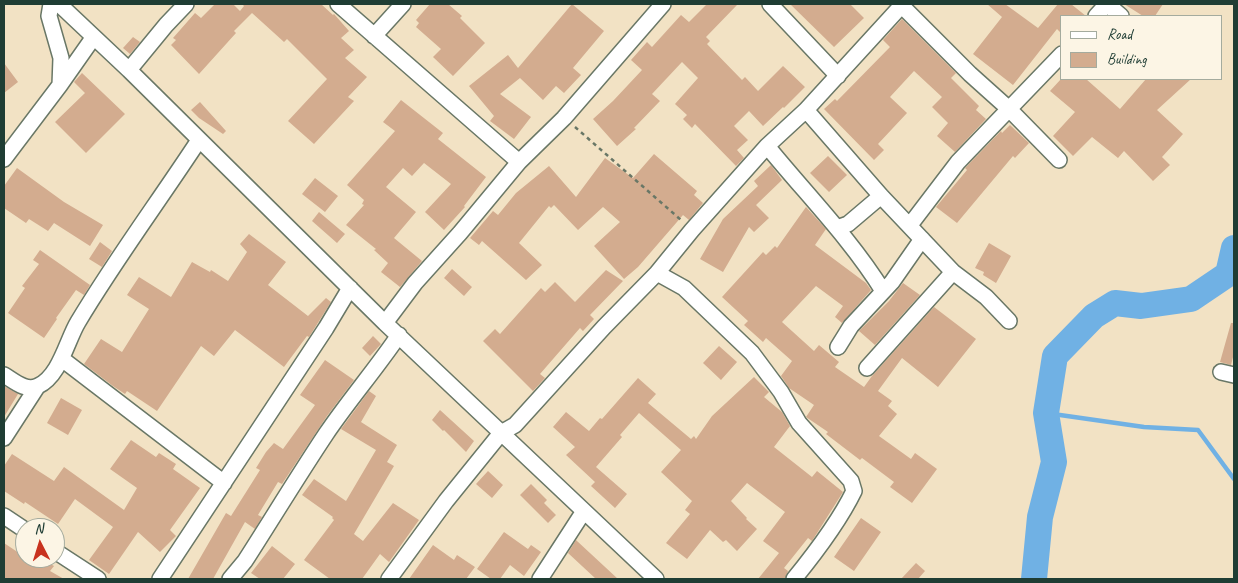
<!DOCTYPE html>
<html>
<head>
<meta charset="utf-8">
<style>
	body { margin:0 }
	#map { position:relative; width:1238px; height:583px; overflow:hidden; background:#f2e2c4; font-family:Caveat,sans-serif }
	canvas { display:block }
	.frame { position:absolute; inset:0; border:5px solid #1f3d34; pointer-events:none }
	.legend { position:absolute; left:1060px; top:15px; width:162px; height:65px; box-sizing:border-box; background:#fcf5e5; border:1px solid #a4ab9e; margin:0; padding:6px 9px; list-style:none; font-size:15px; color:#1f3d34 }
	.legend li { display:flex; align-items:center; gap:10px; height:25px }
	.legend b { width:25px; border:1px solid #a4ab9e }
	.north { position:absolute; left:15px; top:518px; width:50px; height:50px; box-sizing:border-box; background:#fcf5e5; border:1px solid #a4ab9e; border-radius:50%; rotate:355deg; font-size:14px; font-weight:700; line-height:20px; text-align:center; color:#1f3d34 }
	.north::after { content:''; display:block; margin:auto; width:18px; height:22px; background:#c8321e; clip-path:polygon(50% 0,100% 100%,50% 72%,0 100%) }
</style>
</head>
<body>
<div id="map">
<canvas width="1238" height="583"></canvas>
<div class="frame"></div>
<ul class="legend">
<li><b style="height:6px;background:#fff"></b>Road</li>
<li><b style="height:14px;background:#d3ac8f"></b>Building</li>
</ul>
<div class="north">N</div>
</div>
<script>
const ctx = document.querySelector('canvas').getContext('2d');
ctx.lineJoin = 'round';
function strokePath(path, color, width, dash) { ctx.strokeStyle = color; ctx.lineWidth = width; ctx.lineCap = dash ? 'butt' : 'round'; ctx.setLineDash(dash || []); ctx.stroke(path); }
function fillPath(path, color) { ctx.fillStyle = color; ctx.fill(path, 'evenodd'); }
const stream = new Path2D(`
	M1046,413L1144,427L1198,430L1234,479`);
const river = new Path2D(`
	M1034,579L1040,517L1054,462L1046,413L1055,356L1094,316L1115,303L1141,306L1191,299L1228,274L1234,248`);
const building = new Path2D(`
	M215,4H233L240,11L244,6L242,4H321L333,15L334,14L349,31L341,38L354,50L345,58L367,77L348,97L354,101L314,144L288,121L327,79L287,39L284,42L252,13L234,31L236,33L199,74L171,45L176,40L173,38L195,13L201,18Z
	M430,4H448L462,16L460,18L485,43L453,76L433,57L441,49L416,27L419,23L416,20Z
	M572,4L604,31L573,68L581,75L564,93L556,86L543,100L520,78L500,94L531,117L514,139L490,121L494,116L469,86L508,55L518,68Z
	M707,4H738L706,37L710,41L707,44L742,80L745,77L758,91L783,66L805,87L784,108L783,107L763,126L749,111L734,126L748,140L737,150L744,158L736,166L695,124L692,128L683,119L687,115L675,104L698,78L682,62L652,94L660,101L634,128L636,129L617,146L593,119L613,101L642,70L631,60L647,42L652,47L681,15L689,22Z
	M790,4H850L864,18L834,47Z
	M987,4H1005L1038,28L1058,4H1071L1086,16H1062V34L1057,29L1013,85L973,54L1002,17Z
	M1124,4H1163L1155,16H1143Z
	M902,19L956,73L951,78L979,106L976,110L986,119L955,152L937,136L948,123L932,107L942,97L914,71L890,97L907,113L878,144L884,150L874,160L824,109L835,99L837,101L890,47L883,40Z
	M133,37L140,42L130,54L123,48Z
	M4,63L18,82L4,93Z
	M82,73L125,114L86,153L55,122L85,93L74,82Z
	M1061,79H1086L1120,109L1146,79H1191L1157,110L1183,134L1162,157L1170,165L1153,181L1124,151L1118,158L1092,137L1073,156L1053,136L1075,112L1050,91Z
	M401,100L443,133L438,139L486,177L464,206L465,207L444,230L425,212L451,184L424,163L412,176L403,168L386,187L416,212L394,238L422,261L400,287L381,272L388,263L374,250L376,249L346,225L364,205L362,204L364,200L347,185L395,131L383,122Z
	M200,102L226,131L223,134L199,118L191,110Z
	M1010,125L1029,143L1015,158L1013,156L957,223L936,207L967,170L965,168L1001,131L1002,133Z
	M654,154L697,191L694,195L703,203L689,220L683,215L638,267L624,279L594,246L620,222L603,207L578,230L554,205L551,208L549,206L519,243L542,265L526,280L482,241L479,245L470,238L493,211L498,215L516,193L549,166L576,197L605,158L633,178Z
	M828,156L847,175L829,192L810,173Z
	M771,165L782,180L756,205L769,218L754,232L749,227L723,272L700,259L723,219L758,186L754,181Z
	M17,168L64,202L103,225L90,246L54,223L48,231L29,219L26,223L4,208V186Z
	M315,178L338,196L325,212L302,194Z
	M806,207L826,229L815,245L866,283L871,290L842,323L835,317L843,306L816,286L782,322L814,351L819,345L839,362L835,367L864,387L872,376L934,307L976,339L938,387L902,358L878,391L892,401L888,406L897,414L879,436L911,459L915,453L937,469L912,503L890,487L894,482L862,458L860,460L826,434L828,432L806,417L814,405L789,388L781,376L792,361L766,338L763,342L744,325L748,321L722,297L763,252L766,255L775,246L777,248Z
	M319,212L345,234L337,243L312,221Z
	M249,234L286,262L268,285L308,316L326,298L331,302L309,337L307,336L284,367L235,330L214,356L201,346L157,411L127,391L125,394L113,386L84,364L101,339L122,352L149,309L127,295L139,277L171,297L192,262L210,272L211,270L228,281L247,252L240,244Z
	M100,242L112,251L102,267L89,259Z
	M989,243L1011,256L996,283L983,275L984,272L975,268Z
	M40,250L90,285L84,295L76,290L56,318L57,319L44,338L8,313L25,288L22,286L39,264L33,260Z
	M452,269L472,287L464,296L444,278Z
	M606,270L623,281L590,315L594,319L583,331L580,328L540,374L545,378L533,391L483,341L495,329L500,334L541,288L545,292L555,282L575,302Z
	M903,283L920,295L875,345L859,331L889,301Z
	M1231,323H1234V353L1231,365L1220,362Z
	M373,336L381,344L370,356L362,348Z
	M719,346L737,362L721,380L703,363Z
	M325,360L354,380L327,416L282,484L278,482L258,515L262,517L255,529L245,522L213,579H188L226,513L231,516L260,470L256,468L266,452L274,443L283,449L315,405L300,395Z
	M754,377L769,392L764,397L782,412L790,426L774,447L812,477L817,471L843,492L812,541L808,538L784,568L788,571L785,579H758L779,553L763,541L785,512L747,483L731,501L747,518L746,519L757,529L737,551L726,540L723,542L710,530L687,559L666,543L690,514L685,510L692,501L661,472L681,450L639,413L620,435L622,437L596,467L627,494L615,508L591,486L595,482L566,455L575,447L553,427L566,412L589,431L600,418L602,419L638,378L656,394L648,403L691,439L694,436L696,439L712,416Z
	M4,386L18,394L4,417Z
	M369,391L376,396L361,422L397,445L387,462L394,466L354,534L363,541L393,503L419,520L389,562L380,554L362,579H330L304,560L334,520L332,518L333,517L302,495L314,479L346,501L376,450L341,429Z
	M61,398L82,410L68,435L47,423Z
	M440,410L474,441L466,452L444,430L443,431L432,420Z
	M131,440L156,457L159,453L176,464L173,469L200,488L170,530L176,536L160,552L138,532L109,574L89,560L113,527L75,499L58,524L25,502L24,504L4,491V466L12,454L54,481L64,467L124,510L137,488L110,469Z
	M488,471L503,485L492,498L476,484Z
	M531,484L547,500L544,503L556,515L548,523L520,495Z
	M861,518L881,532L854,571L834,557Z
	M504,532L528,549L531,545L541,552L524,576L510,565L500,579H491L477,569Z
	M576,540L577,541L618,579H596L568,553Z
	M4,543L34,563L37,558H40L54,566L50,571L64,579H4Z
	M433,545L454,560L457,555L475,567L466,579H409Z
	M272,546L295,564L283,579H260L251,573Z
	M916,563L925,571L918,579H901Z`);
const path = new Path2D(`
	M575,127L681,220`);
const street = new Path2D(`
	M51,4L49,16L61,58L60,85
	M59,4L129,70L385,323L656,579
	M338,4L519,162
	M770,4L838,76
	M1107,4L1121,16
	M902,6L970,74L1009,109L1059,160
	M1096,16L1107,4
	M374,36L403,4
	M129,70L166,25L186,4
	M806,110L881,196L953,272L986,297L1009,321
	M767,146C806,194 850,238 883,291
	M4,159L60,85L93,38
	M910,225L958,162L1062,54
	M837,228L848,224L881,196
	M657,273L684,288L752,353L781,392L799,423L851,481L854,491C839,522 816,552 794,579
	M385,323L415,283L460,233L519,162L564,118L663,4
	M838,347L851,326L892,282L922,239
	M62,359L224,483
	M867,368L953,272
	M1221,372L1234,375
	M4,375C14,381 26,392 38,386C60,376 67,340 78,322C115,260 159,201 199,140
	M4,438L37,387
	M4,516L25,530
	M55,551L98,579
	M160,579L326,328L350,288
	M230,579L245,561C272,519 298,476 326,434C349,400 376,369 399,335
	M389,579L446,501L501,433L515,425L604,327L657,273L692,230L767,146L806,110L903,4
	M540,579L584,511`);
strokePath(stream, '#70b1e4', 4.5);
strokePath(river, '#70b1e4', 26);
fillPath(building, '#d3ac8f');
strokePath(street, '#697766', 18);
strokePath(path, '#697766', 2.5, [4, 4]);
strokePath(street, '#fff', 15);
</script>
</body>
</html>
